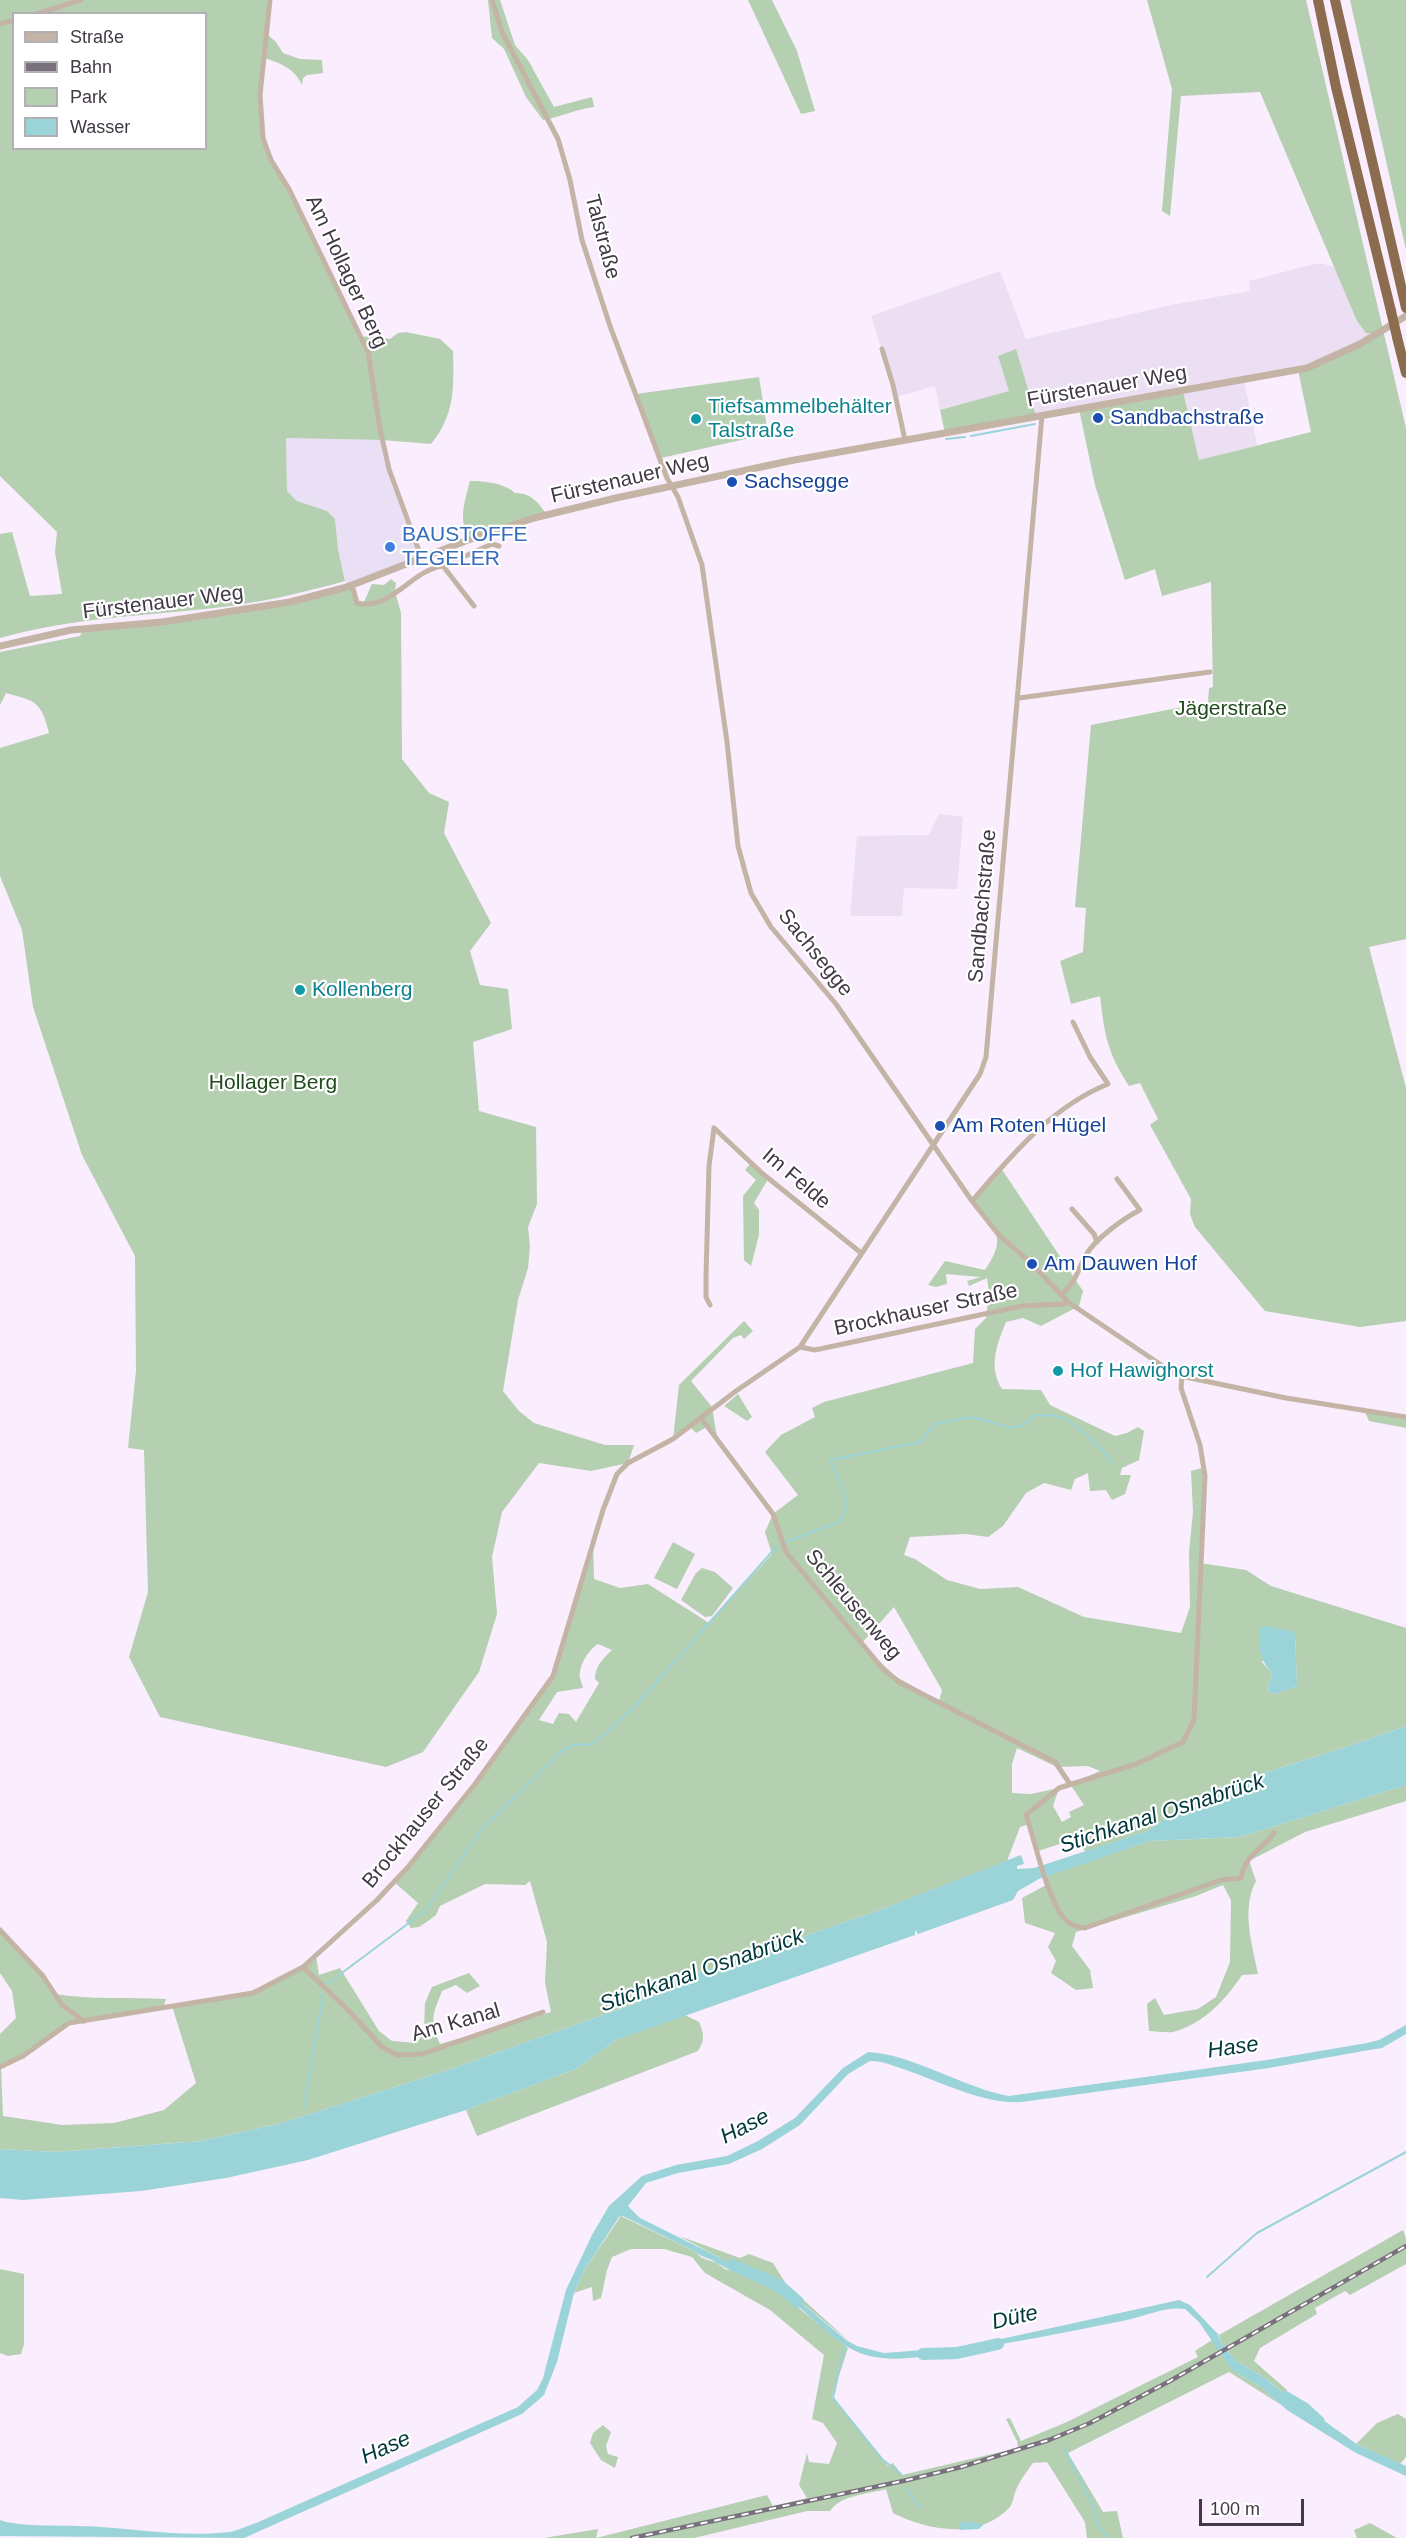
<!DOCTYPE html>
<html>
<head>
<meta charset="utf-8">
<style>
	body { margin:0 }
	#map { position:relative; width:1406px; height:2538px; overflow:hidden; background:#f9edfe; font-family:Helvetica,sans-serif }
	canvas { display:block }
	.legend { position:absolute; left:12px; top:12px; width:195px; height:138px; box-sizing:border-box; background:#fff; border:2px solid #b3b0b5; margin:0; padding:8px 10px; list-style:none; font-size:18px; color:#413945 }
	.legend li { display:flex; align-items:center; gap:12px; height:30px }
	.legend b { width:30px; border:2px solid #b3b0b5 }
	.scale { position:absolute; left:1199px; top:2499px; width:105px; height:27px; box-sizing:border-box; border:3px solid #413945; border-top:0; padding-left:8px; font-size:18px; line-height:21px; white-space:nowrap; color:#413945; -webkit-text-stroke:4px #fff; paint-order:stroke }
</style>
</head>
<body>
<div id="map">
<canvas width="1406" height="2538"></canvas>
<ul class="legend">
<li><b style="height:8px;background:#c3b4a5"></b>Straße</li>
<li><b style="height:8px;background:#79707d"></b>Bahn</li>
<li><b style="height:16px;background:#b5cfb1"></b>Park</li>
<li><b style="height:16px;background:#9ad4d8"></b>Wasser</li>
</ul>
<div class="scale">100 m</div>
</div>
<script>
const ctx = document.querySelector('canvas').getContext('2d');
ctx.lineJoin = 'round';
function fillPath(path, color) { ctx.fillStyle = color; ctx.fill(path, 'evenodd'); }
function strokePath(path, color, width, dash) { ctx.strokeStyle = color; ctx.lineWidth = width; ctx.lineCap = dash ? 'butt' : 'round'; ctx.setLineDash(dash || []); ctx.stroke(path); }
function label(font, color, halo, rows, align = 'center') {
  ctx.font = font + ' Helvetica,sans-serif'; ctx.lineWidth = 4.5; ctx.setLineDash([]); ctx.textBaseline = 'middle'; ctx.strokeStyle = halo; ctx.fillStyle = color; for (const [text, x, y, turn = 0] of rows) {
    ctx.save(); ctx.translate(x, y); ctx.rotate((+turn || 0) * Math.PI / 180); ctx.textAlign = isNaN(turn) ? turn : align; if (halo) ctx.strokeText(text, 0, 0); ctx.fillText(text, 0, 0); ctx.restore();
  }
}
const commercial = new Path2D(`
	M286,438L382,440L389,469L422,559L347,587L338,549L335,519L327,511L297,501L287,491Z`);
const built = new Path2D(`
	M1314,264H1324L1333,267L1338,272L1357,321L1376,334L1307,368L1244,380L1257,445L1199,460L1183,391L1036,416L1010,391L940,410L935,386L896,397L871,316L1000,271L1026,339L1171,305L1250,291L1249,281Z
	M939,814L963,817L957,889L904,888L902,916H850L857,836L929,835Z`);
const green = new Path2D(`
	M0,0H270L267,34L276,42L283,53L300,59L322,60L323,73L307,75L303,78L302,85C295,69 281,63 264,58L261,123L271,160L289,189L360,337L375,336L390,339L398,333L406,332L440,339L453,351C454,387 455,415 431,444L382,440L286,438L287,491L297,501L327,511L335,519L338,549L345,581C302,593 259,603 214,608C142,616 71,618 0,638V534L12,532L30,596L62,594L55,552L57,532L0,476ZM14,14H206V148H14Z
	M488,0H500L515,45L528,60L554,107L592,97L594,107C576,109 561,117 543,120L526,97L504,49L492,38Z
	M748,0H772L797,51L815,111L801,114Z
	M1147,0H1306L1406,428V939L1369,947L1406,1088V1321L1360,1327L1265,1311L1195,1227L1190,1214L1191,1199L1150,1125L1158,1119L1140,1083L1129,1086C1107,1051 1105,1037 1100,996L1071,1004L1060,961L1083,952L1086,908L1075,907L1091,725L1208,702L1209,688L1213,687L1211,582L1162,596L1155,569L1125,580L1095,485L1079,409L1183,391L1199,460L1311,432L1298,370L1375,334L1366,333L1357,321L1260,92L1181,96L1170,216L1162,211L1172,89Z
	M1350,0H1406V250Z
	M1016,349L1036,416L945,433L940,410L1009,391L998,356Z
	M759,377L768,434L661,458L636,394Z
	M470,481C485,481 504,483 515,493C531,493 538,502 547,515L468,540C459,515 464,505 470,481Z
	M391,579L396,583L395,591L401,613L402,759L429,793L449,802L444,833L491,923L470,951L480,985L508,989L512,1029L473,1042L479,1111L536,1127L537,1204L528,1227L530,1247L528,1268L518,1300L503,1391L519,1411L534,1423L605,1445H634L628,1463L591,1471L539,1463L502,1512L492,1557L497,1614L479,1672L423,1752L386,1767L160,1717L129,1657L148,1592L144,1450L128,1448L136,1371L135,1256L82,1155L33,1007L22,930L0,876V748L49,733C41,701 36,701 6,693L0,705V652L80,636L83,629L262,607L352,585L357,603L363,604L372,584L384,585Z
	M751,1163L768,1179L754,1203L759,1210V1235L751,1266L744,1260L743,1196L756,1180L745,1170Z
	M1001,1168L1083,1291L1079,1306L1041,1326L1023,1318L1006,1322C997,1344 988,1367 1002,1389L1041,1390L1050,1405L1115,1436L1127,1433L1138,1427L1144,1431L1139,1460L1122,1468L1120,1475H1131L1125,1494L1112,1500L1106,1490L1090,1491L1088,1473L1075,1479L1071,1490L1044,1483L1026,1493L1003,1526L988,1537L966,1534L910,1537L904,1555L915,1559L947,1580L980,1589L1018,1587L1084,1617L1181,1633L1190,1607L1189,1552L1193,1512L1191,1471L1202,1468L1204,1495L1200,1563L1246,1570L1271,1586L1406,1628V1726L1343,1748L1210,1790L1147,1831L1085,1852L1079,1833L1066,1838V1842L1038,1851L1029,1824L1020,1827L1007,1861L877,1911L683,1978L634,2004L448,2070L282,2123L201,2141L56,2152L0,2149V2034L16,2018L12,1991L0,1973V1930L43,1976L54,1994C91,2000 128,1997 166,1999L163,2008L69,2023L23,2056L1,2067L3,2116L62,2125L114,2123L164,2110L196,2083L172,2006L253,1993L303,1967L316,1956L319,1975L340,1968L379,2031L392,2041L417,2043L424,2031L425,2003L432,1987L469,1973L480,1986L467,1993L456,1985L442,1991C432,2016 430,2019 440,2044L551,2012L545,1983L547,1942L530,1881L525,1885L485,1884L440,1906L436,1915L428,1921L419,1927L411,1928L406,1921L418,1903L394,1882L475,1784L553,1676L593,1543L594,1579L620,1588L648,1584L709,1623L772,1554L765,1532L773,1514L798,1495L765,1452L781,1435L815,1417L812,1408L824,1402L973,1363L975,1329L986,1318L989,1292L987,1278L969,1286L967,1281L981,1277L946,1274L947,1284L936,1287L928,1285L945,1261L985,1270C1009,1235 994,1230 972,1201ZM894,1607L942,1690L939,1701L895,1676L861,1644ZM1295,1635L1297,1686L1275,1694L1267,1691L1272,1673L1262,1662ZM598,1644L612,1650C603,1659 595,1666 595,1679L599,1683L576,1722L569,1714L559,1713L553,1724L539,1720L557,1692L583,1688C582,1684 581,1681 580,1678C578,1666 589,1649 598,1644ZM1017,1748L1057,1767L1088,1766L1100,1771L1070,1784L1084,1805L1069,1812L1071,1817L1062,1822L1053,1806L1059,1788L1031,1794L1012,1793V1764Z
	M744,1321L753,1331L744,1339L741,1335L733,1338L691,1381L712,1407L718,1443L707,1427L696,1433L690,1427L673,1439L679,1385Z
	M738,1394L752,1417L747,1421L724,1406Z
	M1364,1410L1406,1417V1428L1369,1421Z
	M673,1542L695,1554L677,1589L654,1578Z
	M702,1568L715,1572L733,1588L712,1616L705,1617L681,1600L696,1573Z
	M1406,1785V1801L1305,1832L1249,1861L1256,1881C1241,1909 1252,1944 1258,1974L1242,1975C1226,1999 1204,2024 1173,2032C1166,2033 1157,2031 1149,2031L1147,2004L1155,1998L1164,2015L1198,2009L1216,1997L1230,1962L1231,1900L1223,1885L1196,1896L1076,1932L1072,1946L1090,1970L1093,1988L1076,1990L1051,1973L1056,1961L1048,1947L1055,1933L1025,1923L1022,1898L1048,1884L1046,1877L1052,1874L1150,1841L1240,1837Z
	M685,2015L699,2022C704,2034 705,2040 698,2051L477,2136L466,2110L576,2069L616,2040Z
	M621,2216L694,2251L702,2258L717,2263L725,2269L743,2274L780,2293L848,2348L832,2397L888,2466L893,2463L902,2475L1018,2448L1017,2441L1006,2419L1010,2418L1021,2441L1067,2422L1198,2357L1195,2351L1212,2340L1237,2373L1261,2387L1283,2406L1229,2372L1068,2453L1103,2512L1117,2511L1123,2538H1087L1085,2522L1047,2462L1033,2463C1027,2471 1019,2482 1016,2490C1014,2495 1013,2502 1010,2507C981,2538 933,2533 893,2513L886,2489C869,2494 840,2495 830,2511H807L694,2538H544L598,2529L596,2538L767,2495L773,2506L807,2498L799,2485L807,2453L809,2462L829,2464L837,2443L823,2423L812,2419L824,2355L770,2310L705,2273L692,2257L664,2249H631L612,2257L607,2270L601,2298L593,2301L592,2287L574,2293L585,2269Z
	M1403,2230L1406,2238V2264L1350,2295L1345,2291L1315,2308L1317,2314L1260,2348L1254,2361L1287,2390V2396L1265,2378L1236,2361L1220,2341L1219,2335Z
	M679,2236L740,2258L749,2254L773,2263L786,2284L850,2342L796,2298Z
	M0,2269L24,2274V2344L21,2354L8,2356L0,2353Z
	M1398,2414L1406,2419V2457L1400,2464L1356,2444L1377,2423Z
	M603,2425L611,2432L606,2446L608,2454L618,2457L615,2468L601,2460L590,2443L593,2433Z
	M1370,2523L1397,2538H1357L1354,2530Z`);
const water = new Path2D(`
	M1265,1626L1292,1631L1295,1635L1297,1686L1275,1694L1267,1691L1272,1673C1260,1660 1257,1645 1260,1628Z
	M1406,1726V1785L1240,1837L1150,1841L1039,1879L1018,1891L1013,1900L918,1934L915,1930V1935L616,2040L576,2069L466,2110L308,2160L226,2178L141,2191L23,2200L0,2198V2149L56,2152L201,2141L282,2123L448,2070L634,2004L683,1978L877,1911L1021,1855L1024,1864L1017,1866V1869L1034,1868L1147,1831L1210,1790L1343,1748Z
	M1406,2025V2034L1382,2048L1369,2050L1269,2068L1022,2102C985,2105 941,2082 906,2070C894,2066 883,2061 870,2061L848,2074L800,2125L762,2149L729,2164L678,2173L646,2183L628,2206L640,2218L779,2287L796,2298L846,2340L857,2346L884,2353L950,2348L992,2341L1179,2300L1190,2305L1218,2334L1220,2341L1236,2361L1265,2378L1301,2408L1316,2415L1358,2445L1406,2466V2476L1356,2453L1287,2410L1261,2387L1232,2370L1199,2322L1185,2309C1166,2306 1146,2316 1127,2320C1069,2332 1011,2343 952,2352C925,2356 893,2363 866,2355C832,2345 812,2313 782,2295C762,2282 737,2275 717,2263C708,2257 702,2258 694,2251L623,2216L619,2217L585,2269L574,2293L557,2362L544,2395L522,2414L244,2538L0,2536V2520C19,2527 57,2525 78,2526C128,2527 180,2538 230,2532C238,2530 247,2526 256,2523L518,2407L537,2390L543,2378L566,2290L592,2235L609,2206L642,2176L676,2165L727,2156L758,2141L795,2118L843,2068L868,2052C912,2054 964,2088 1009,2096L1267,2060L1367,2043L1379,2040Z
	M961,2521L984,2524L979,2529L959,2530Z`);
const stream = new Path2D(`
	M971,436L1035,424
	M946,439L965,437
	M786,1542L838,1522C857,1504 838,1481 830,1460L920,1442L935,1424C947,1422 964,1416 976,1418C1003,1423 1013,1438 1036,1415C1042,1416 1050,1415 1056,1416C1073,1419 1103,1448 1112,1463
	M327,1984L425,1911L482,1829L561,1752L574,1745L591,1744L606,1734L640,1701L777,1546
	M304,2107L323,1994
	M1207,2277L1257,2233L1406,2152
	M845,2344L833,2398L882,2459L901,2474
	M1063,2447L1095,2509L1097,2523L1108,2538
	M906,2488L920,2508`);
const river = new Path2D(`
	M733,2265L780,2286L798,2302
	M923,2354L957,2353L998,2344
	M1285,2397L1304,2408L1319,2422`);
const minor = new Path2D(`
	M270,0L260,95L263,138L271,160L289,189L368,352L380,429L389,469L422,559
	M492,0L502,32L558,139L570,180L582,240L610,326L667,478L678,497L702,565L727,742L738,846L751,893L771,927L836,1004L972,1201L998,1234L1032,1264L1068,1302L1176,1375L1286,1398L1406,1417
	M36,14L81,0
	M0,24L14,20
	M882,349L893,385L905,440
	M443,566L492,544L499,546
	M352,585L357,603C392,611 411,570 443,566L474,606
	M1019,698L1210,672
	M714,1128L763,1174L860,1252
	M972,1201C1011,1156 1051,1107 1108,1084L1090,1057L1073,1022
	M1072,1209L1094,1234L1097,1242
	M1061,1295C1078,1279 1076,1273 1086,1255C1095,1239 1124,1218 1140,1210L1117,1179
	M710,1305L706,1297V1276L709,1166L714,1128
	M800,1347L815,1350L1022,1306L1063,1304L1068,1302
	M1182,1377L1181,1388L1200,1445L1205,1476L1194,1720L1183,1742L1136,1764L1059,1788L1026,1815C1035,1841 1047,1898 1064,1918C1070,1925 1076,1927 1085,1928L1221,1880L1241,1878C1246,1853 1261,1851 1274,1833
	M701,1418L773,1514L786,1552L883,1669L899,1682L1055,1762L1070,1784
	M0,1930L43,1976L62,2005L84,2021
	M303,1967L347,2009L382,2047L397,2055L422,2054L543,2012
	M0,2067L23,2056L69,2023L253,1993L303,1967L377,1900L408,1867L475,1784L553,1676L603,1510L617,1474L628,1463L673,1439L736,1391L800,1347L980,1074L986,1057L1042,415`);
const tertiary = new Path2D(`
	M0,646L71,630L162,622L290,602L347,587L468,540L534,518L616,498L789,461L1307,368L1360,344L1406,316`);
const motorway = new Path2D(`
	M1318,0L1336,87L1391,311
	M1335,0L1406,308
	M1397,337L1406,373`);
const rail = new Path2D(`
	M632,2538L903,2481L961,2467L1049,2440L1090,2423L1170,2381L1406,2246`);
const motorwayBridge = new Path2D(`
	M1391,311L1397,337`);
const markers = [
	[1098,418,6,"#1a4fb4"],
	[696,419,6,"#0f9aa8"],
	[732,482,6,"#1a4fb4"],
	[390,547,6,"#3f7fe0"],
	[300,990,6,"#0f9aa8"],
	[940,1126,6,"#1a4fb4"],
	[1032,1264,6,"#1a4fb4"],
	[1058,1371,6,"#0f9aa8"]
];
const streetNames = [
	["Talstraße",602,237,75],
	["Am Hollager Berg",346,272,65],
	["Fürstenauer Weg",1107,387,-10],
	["Fürstenauer Weg",630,479,-13],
	["Fürstenauer Weg",163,603,-7],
	["Sandbachstraße",983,906,-85],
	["Sachsegge",815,953,51],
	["Im Felde",796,1179,40],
	["Brockhauser Straße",926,1310,-12],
	["Schleusenweg",853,1605,50],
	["Brockhauser Straße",426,1813,-51],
	["Am Kanal",456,2023,-16]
];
const cultureNames = [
	["Tiefsammelbehälter",708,407],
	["Talstraße",708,431],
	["Kollenberg",312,990],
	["Hof Hawighorst",1070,1371]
];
const transitNames = [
	["Sandbachstraße",1110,418],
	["Sachsegge",744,482],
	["Am Roten Hügel",952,1126],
	["Am Dauwen Hof",1044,1264]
];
const shopNames = [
	["BAUSTOFFE",402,535],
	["TEGELER",402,559]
];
const parkNames = [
	["Jägerstraße",1231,709],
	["Hollager Berg",273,1083]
];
const waterNames = [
	["Stichkanal Osnabrück",1162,1814,-18],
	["Stichkanal Osnabrück",702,1971,-19],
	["Hase",1233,2048,-8],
	["Hase",745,2127,-27],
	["Düte",1015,2318,-13],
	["Hase",386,2448,-24]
];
fillPath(commercial, '#e9e0f5');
fillPath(built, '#ecdef3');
fillPath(green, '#b5cfb1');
fillPath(water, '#9ad4d8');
strokePath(stream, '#9ad4d8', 2);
strokePath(river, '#9ad4d8', 12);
strokePath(minor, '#c3b4a5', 5);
strokePath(tertiary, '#c3b4a5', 7);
strokePath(motorway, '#8c6c4e', 10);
strokePath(rail, '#79707d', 4.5);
strokePath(rail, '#fff', 2, [7]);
strokePath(motorwayBridge, '#8c6c4e', 10);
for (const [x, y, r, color] of markers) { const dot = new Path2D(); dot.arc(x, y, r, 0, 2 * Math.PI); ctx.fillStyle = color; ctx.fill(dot); strokePath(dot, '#fff', 2); }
label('21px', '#413945', '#fff', streetNames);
label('21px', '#0d838f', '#fff', cultureNames, 'left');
label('21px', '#164399', '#fff', transitNames, 'left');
label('21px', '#366cbe', '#fff', shopNames, 'left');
label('21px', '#204a1b', '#fff', parkNames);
label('italic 22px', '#00383b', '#fff', waterNames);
</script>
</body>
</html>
